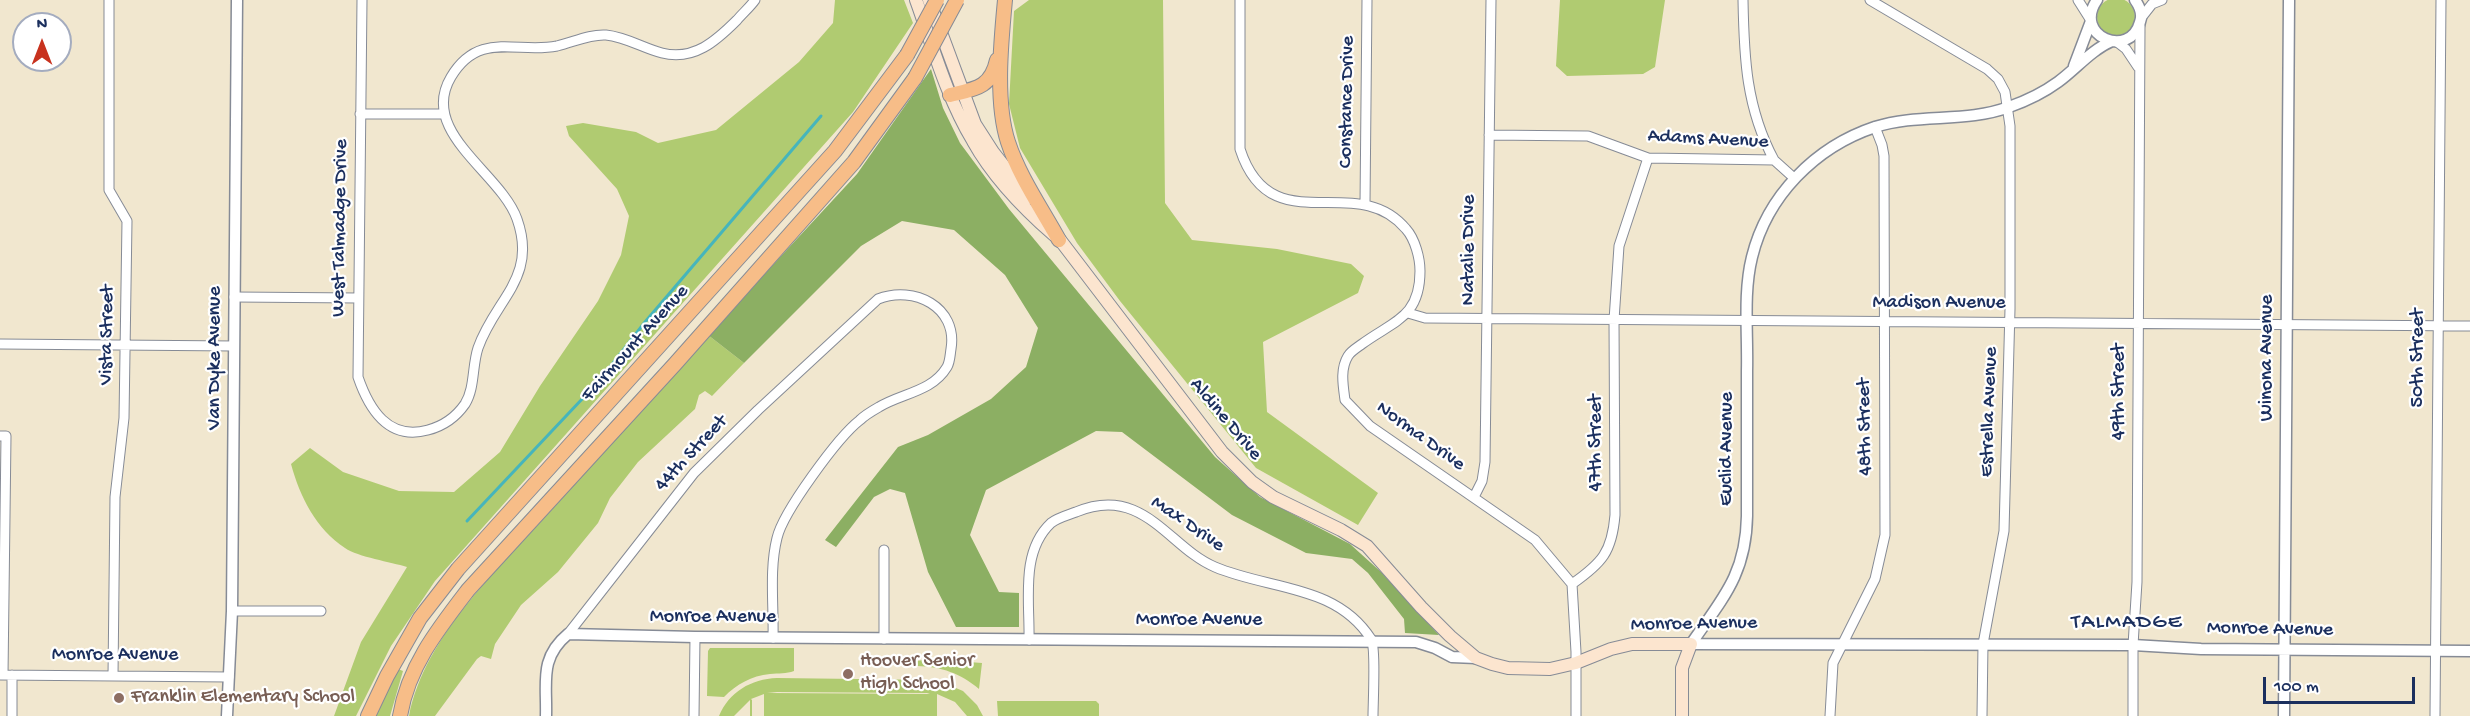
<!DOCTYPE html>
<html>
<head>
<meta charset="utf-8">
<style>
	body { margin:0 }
	#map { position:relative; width:2470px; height:716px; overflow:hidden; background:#f1e7cf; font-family:"Gochi Hand",sans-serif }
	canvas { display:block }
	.north { position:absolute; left:12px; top:12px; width:60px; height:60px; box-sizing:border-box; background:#fff; border:2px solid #a4acbf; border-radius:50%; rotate:0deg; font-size:16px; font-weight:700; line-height:24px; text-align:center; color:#1b2f5e }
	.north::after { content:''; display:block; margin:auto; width:21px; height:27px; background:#c8321e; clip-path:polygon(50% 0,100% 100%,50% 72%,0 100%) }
	.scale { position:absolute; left:2263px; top:677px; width:152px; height:27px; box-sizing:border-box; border:3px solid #1b2f5e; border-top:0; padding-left:8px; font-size:18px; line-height:21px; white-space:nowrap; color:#1b2f5e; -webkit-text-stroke:4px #fff; paint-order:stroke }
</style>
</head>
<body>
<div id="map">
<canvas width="2470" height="716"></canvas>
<div class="north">N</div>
<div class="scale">100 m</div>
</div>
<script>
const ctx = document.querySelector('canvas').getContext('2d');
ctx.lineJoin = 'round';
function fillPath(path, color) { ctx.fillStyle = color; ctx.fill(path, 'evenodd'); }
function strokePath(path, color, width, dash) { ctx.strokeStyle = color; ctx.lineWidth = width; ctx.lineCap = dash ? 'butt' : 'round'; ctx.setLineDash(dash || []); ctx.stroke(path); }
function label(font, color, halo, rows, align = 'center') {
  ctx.font = font + ' "Gochi Hand",sans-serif'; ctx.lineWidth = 4.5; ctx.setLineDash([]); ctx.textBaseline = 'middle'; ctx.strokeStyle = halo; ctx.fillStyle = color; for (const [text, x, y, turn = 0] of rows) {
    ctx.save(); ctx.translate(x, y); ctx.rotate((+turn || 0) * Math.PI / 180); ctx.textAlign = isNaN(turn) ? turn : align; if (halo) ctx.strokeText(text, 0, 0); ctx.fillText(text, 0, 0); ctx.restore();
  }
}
const green = new Path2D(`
	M2097 17a19 19 0 1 1 38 0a19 19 0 1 1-38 0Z
	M835,0H904L913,23L853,112L435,581L391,646L356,716H334L361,642L407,567C391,562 358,557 345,548C316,529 300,497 291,464L310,448L343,472L399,491L454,492L500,452L540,386L598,301L621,255L629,216L617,189L569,136L566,126L583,123L636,132L658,143L716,130L799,62L833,23Z
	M1029,0H1163L1165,203L1192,240L1277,249L1351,264L1364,276L1358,293L1263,342L1267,412L1378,493L1358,525L1256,468L1120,301L1077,243L1020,148L1009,104L1014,11Z
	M1560,0H1665L1655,67L1643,74L1567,76L1556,66Z
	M708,335L744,363L712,396L705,391L699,395L695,409L638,462L610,498L598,523L558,572L521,605L495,644L491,659L481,656L477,659L435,716H409C425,634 502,566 556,505C606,449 657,392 708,335Z
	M710,648H794V671C786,674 779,673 770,674C751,676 737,684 724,697L707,696L708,651Z
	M929,659L982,663L979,689C960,673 942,667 917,666V661Z
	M398,669L403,671L390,716H376Z
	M777,678L937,680L963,691L977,705L983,716H967L955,702L937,694V716H764V694L751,699L752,700V716H750V700L734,716H719C729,692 751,679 777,678ZM777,692L927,693L930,694L767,693Z
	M997,701H1096L1099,704V716H998Z`);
const forest = new Path2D(`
	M931,69L943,108L960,143L1009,209L1215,457L1260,497L1350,544L1381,572L1439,635L1405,633L1404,619L1368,573L1352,559L1306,553L1232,515L1122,432L1096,431L986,490L970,535L999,592L1019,593V627H956L928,572L905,493L890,489L874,497L836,547L825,540L898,447L928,435L991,399L1026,367L1038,328L1005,275L954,230L902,221L861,246L744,363L708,335L857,174Z`);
const stream = new Path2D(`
	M467,521L600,380L645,322L821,116`);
const minor = new Path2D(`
	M109,0V190L127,221L124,418L115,497L113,676
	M362,0L358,377C369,409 388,441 428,430C443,426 456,417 465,404C475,388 472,366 478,348C495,299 538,278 517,219C501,173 418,132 451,77C479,30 517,54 557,46C574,42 589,34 606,35C626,37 643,48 662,53C694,61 716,41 737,20C743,13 750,7 755,0
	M1240,0V149C1271,245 1356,169 1406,229C1415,239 1420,258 1420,271C1420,318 1393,321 1362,344C1358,347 1351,351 1348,356C1340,369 1343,385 1345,400L1370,426L1535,540L1572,584
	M1743,0C1744,57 1746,108 1774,160
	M1870,0L1987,69L1998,79L2005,92L2010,126V309L2004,531L1983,644L1982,716
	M2078,0L2090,19
	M2141,18L2152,4L2162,0
	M2117,42L2126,49L2138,67
	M360,114H444
	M1489,135L1588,136L1648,158L1774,160L1794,178
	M1365,204L1367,0
	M234,297L358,298
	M1408,313L1425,318L2470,326
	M0,344L234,346
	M0,436H6L3,675
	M1474,497L1482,481L1485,462L1491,0
	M1572,584C1602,563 1612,552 1615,515L1614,320L1619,246L1648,158
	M1572,584L1576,652V716
	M232,611H321
	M568,634L694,473L758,410L878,299C914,285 958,307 951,349C950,355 950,362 947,367C932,392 902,393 879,407C872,411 865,415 860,420C838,437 783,512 777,538C769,570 774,606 773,638
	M884,639V550
	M1029,640C1030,601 1020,552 1051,523C1057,518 1068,515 1076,512C1095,504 1114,502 1133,510C1164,523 1184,554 1215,567C1269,590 1336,584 1371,639C1376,647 1373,703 1373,716
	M0,675L229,677
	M12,716V675
	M694,716L695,637
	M1830,716L1833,663L1875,579L1885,535L1884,156L1882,145L1875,127
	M2133,716V645L2137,582L2140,26
	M2435,716L2441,0`);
const tertiary = new Path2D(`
	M2097,0C2072,36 2130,60 2140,22C2143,14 2140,7 2135,0
	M2074,66L2091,21
	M1691,644C1722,599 1746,575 1747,516C1747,468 1747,419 1747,371C1748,334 1743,293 1752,257C1767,196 1815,147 1875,127C1919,113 1966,123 2009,107C2026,101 2043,93 2058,82C2076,69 2091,50 2112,41
	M1691,644L2133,645L2201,649L2470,651
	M227,716L232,611L237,0
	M546,716C547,682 539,658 568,634L695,637L1416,642L1435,648L1452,657L1476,658
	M2284,716L2289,0`);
const secondary = new Path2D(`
	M916,0C933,47 947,98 973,141C993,177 1023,208 1054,235
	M929,0L975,124L993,152L1029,198
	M1054,232L1222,452L1252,482L1273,497L1341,530L1367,546L1421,607L1450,636L1476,658L1492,664L1508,668L1550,669L1576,663L1611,649L1632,644H1691L1682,668V716`);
const primary = new Path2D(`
	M1005,0C1001,42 995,102 1008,142C1019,176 1042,209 1059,240
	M950,95C975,89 991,88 997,60
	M368,716L387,676L420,618L458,569L835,151L907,55
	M400,716C408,667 438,629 468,590L675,364L854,162L915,78`);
const primaryBridge = new Path2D(`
	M907,55L937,0
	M915,78L957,0`);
const markers = [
	[848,674,6,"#8d6e63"],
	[119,698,6,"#8d6e63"]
];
const streetNames = [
	["Constance Drive",1348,102,-89],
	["Adams Avenue",1708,140,3],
	["West Talmadge Drive",341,228,-89],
	["Natalie Drive",1470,250,-90],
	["Madison Avenue",1939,304],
	["Vista Street",108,335,-89],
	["Fairmount Avenue",636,344,-48],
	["Van Dyke Avenue",216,358,-90],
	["Winona Avenue",2268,358,-90],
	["50th Street",2419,358,-90],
	["49th Street",2120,392,-90],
	["Estrella Avenue",1990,412,-88],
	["Aldine Drive",1225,420,50],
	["48th Street",1866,427,-91],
	["Norma Drive",1420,437,36],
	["47th Street",1597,443,-90],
	["Euclid Avenue",1728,449,-90],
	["44th Street",692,454,-47],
	["Max Drive",1187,525,34],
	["Monroe Avenue",713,618],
	["Monroe Avenue",1199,621],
	["Monroe Avenue",1694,625,-1],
	["Monroe Avenue",2270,630,1],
	["Monroe Avenue",115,656]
];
const educationNames = [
	["Hoover Senior",860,662],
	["High School",860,685],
	["Franklin Elementary School",131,698]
];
const quarterNames = [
	["TALMADGE",2127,624]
];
fillPath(green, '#b0cb71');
fillPath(forest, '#8caf63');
strokePath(stream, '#46b5bc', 3);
strokePath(minor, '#868b96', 11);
strokePath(tertiary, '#868b96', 13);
strokePath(secondary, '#868b96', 14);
strokePath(primary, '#868b96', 16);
strokePath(minor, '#fff', 9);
strokePath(tertiary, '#fff', 10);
strokePath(secondary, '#fce5cf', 12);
strokePath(primary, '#f7bd88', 14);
strokePath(primaryBridge, '#868b96', 16, []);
strokePath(primaryBridge, '#f7bd88', 14);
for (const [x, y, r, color] of markers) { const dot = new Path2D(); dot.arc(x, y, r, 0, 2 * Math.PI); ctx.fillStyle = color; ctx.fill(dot); strokePath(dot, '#fff', 2); }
label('20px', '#1b2f5e', '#fff', streetNames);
label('20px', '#785e54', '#fff', educationNames, 'left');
ctx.letterSpacing = '1.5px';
label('22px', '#1b2f5e', '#fff', quarterNames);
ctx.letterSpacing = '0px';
</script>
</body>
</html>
